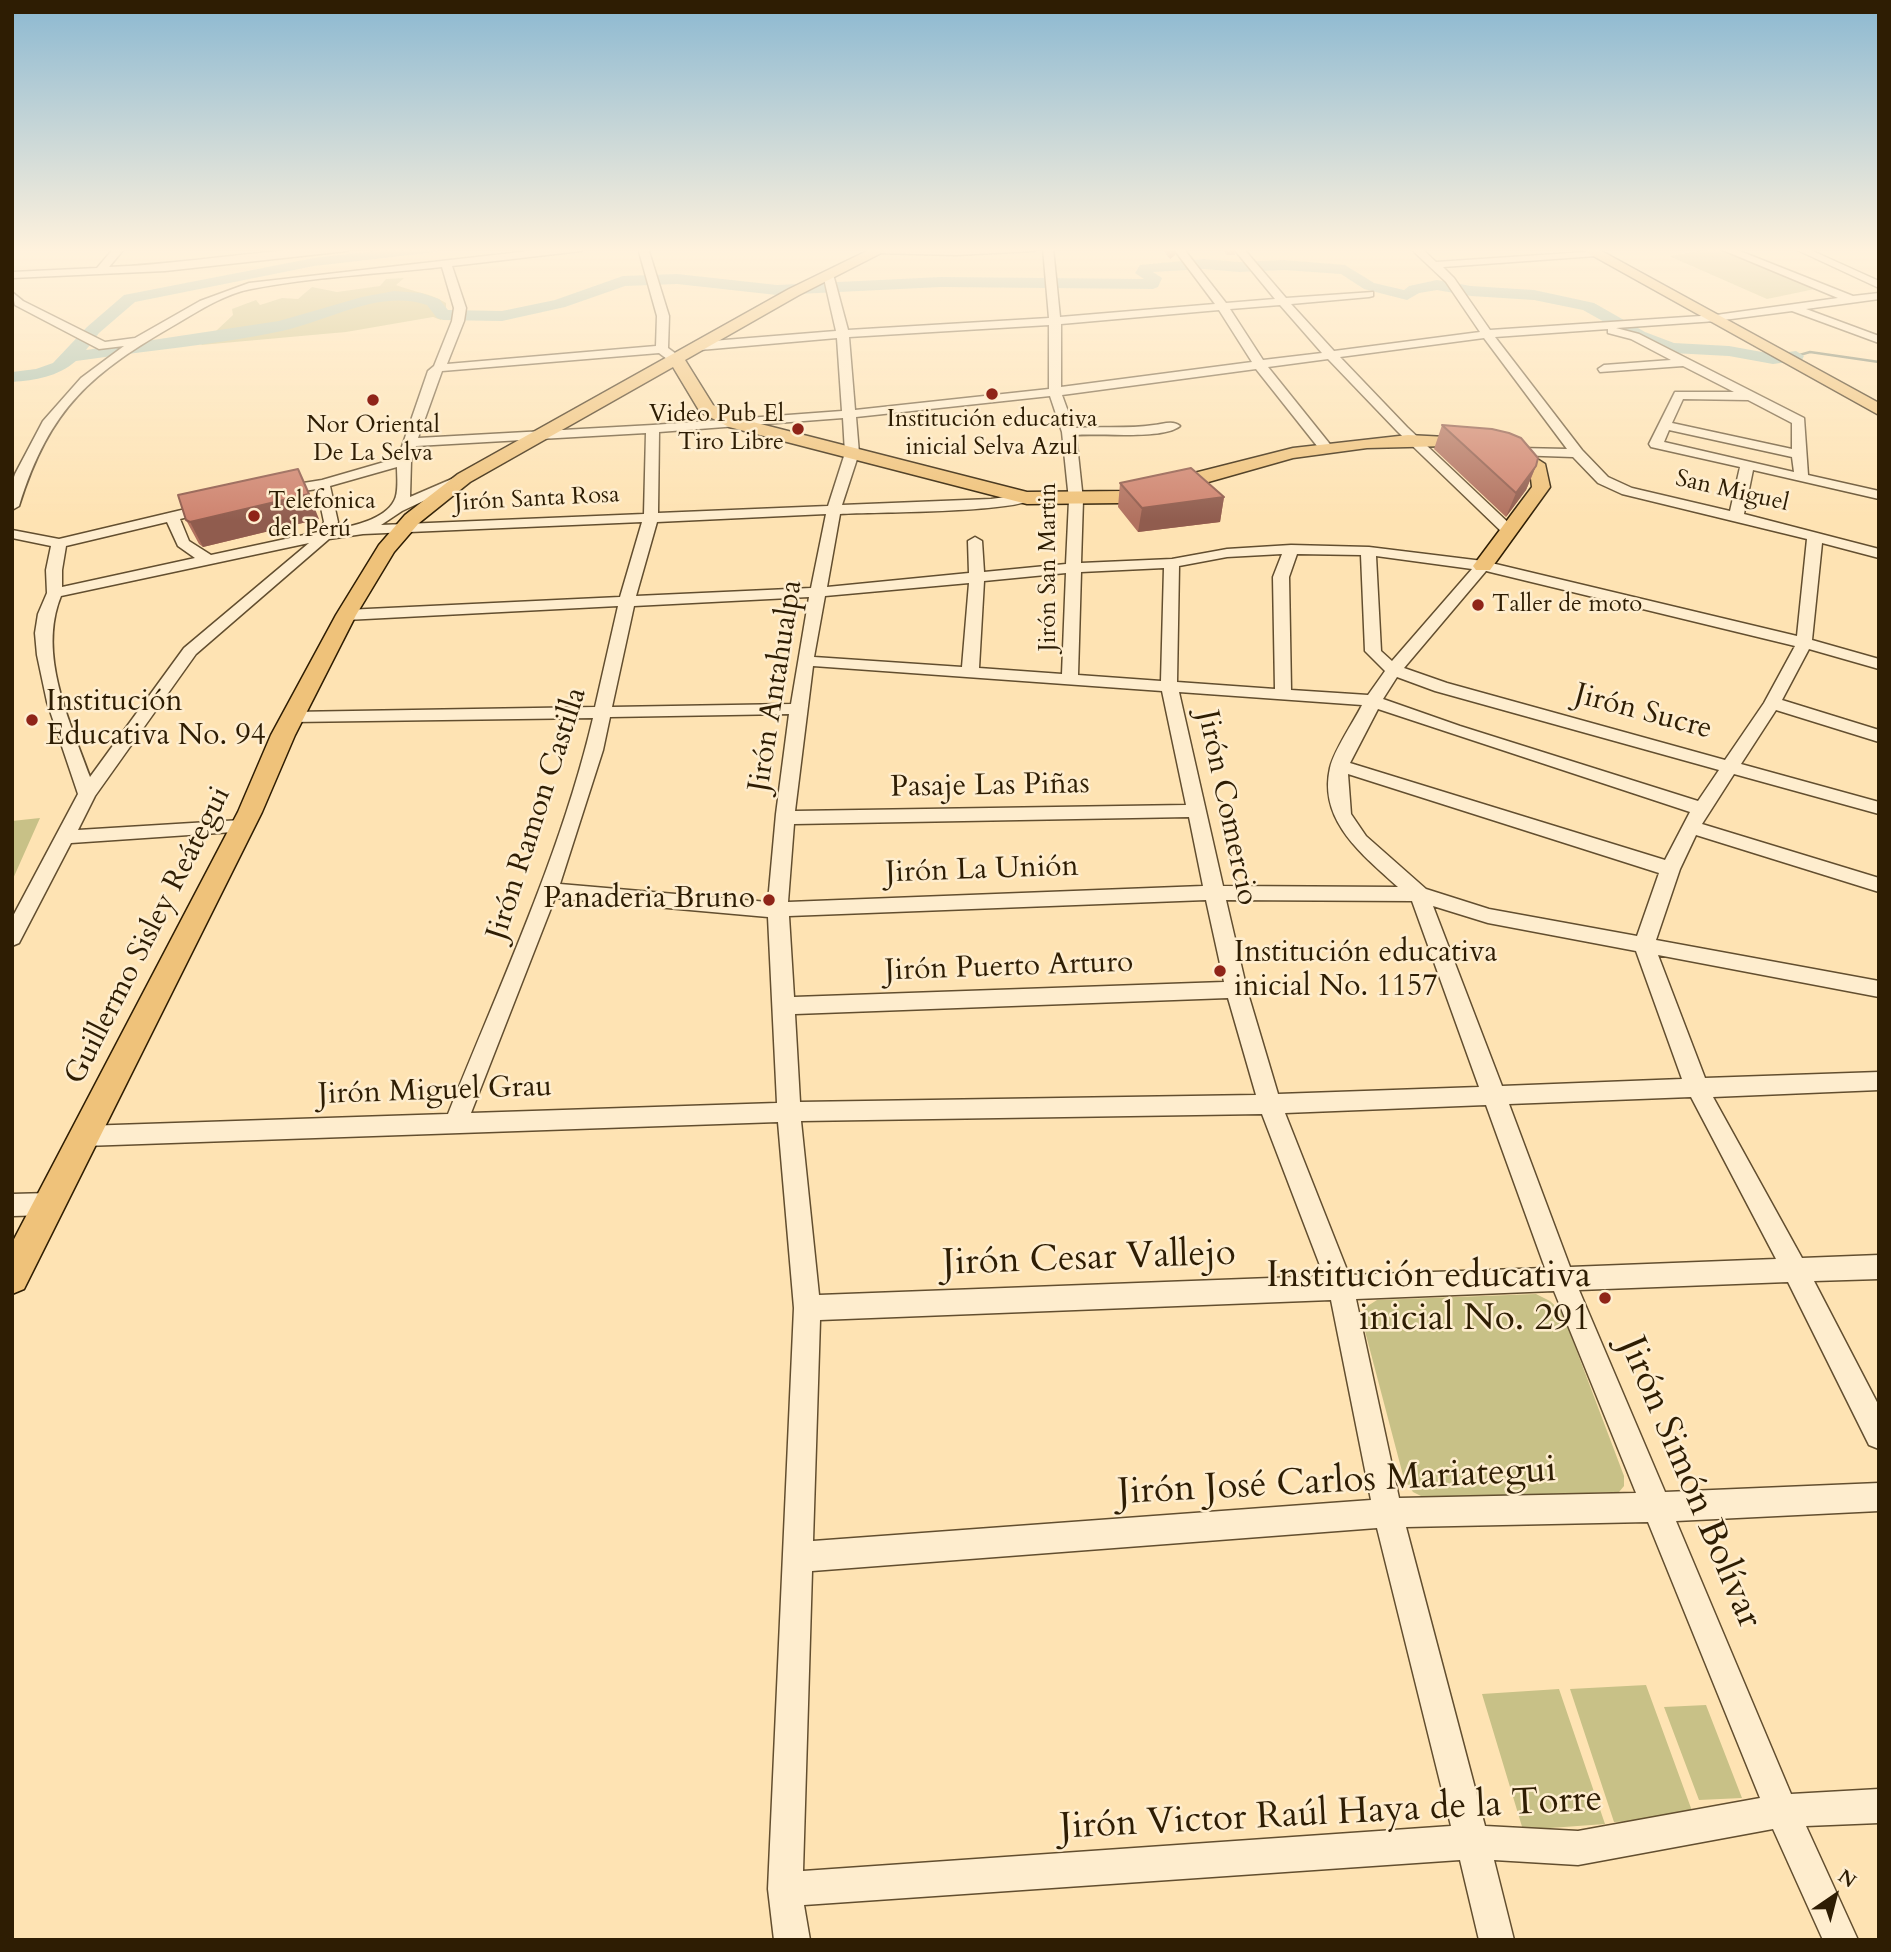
<!DOCTYPE html>
<html>
<head>
<meta charset="utf-8">
<style>
	body { margin:0 }
	#map { position:relative; width:1891px; height:1952px; overflow:hidden; background:#fee3b3; font-family:Cardo,serif }
	canvas { display:block }
	.frame { position:absolute; inset:0; border:14px solid #2e1d03; pointer-events:none }
	.north { position:absolute; left:1800px; top:1861px; width:70px; height:70px; -webkit-text-stroke:5px #feedce; paint-order:stroke; rotate:35deg; font-size:19px; font-weight:700; line-height:28px; text-align:center; color:#2e1d03 }
	.north::after { content:''; display:block; margin:auto; width:24px; height:32px; background:#2e1d03; clip-path:polygon(50% 0,100% 100%,50% 72%,0 100%) }
</style>
</head>
<body>
<div id="map">
<canvas width="1891" height="1952"></canvas>
<div class="frame"></div>
<div class="north">N</div>
</div>
<script>
const ctx = document.querySelector('canvas').getContext('2d');
ctx.lineJoin = 'round';
function fillPath(path, color) { ctx.fillStyle = color; ctx.fill(path, 'evenodd'); }
function strokePath(path, color, width, dash) { ctx.strokeStyle = color; ctx.lineWidth = width; ctx.lineCap = dash ? 'butt' : 'round'; ctx.setLineDash(dash || []); ctx.stroke(path); }
function label(font, color, halo, rows, align = 'center') {
  ctx.font = font + ' Cardo,serif'; ctx.lineWidth = 5; ctx.setLineDash([]); ctx.textBaseline = 'middle'; ctx.strokeStyle = halo; ctx.fillStyle = color; for (const [text, x, y, turn = 0] of rows) {
    ctx.save(); ctx.translate(x, y); ctx.rotate((+turn || 0) * Math.PI / 180); ctx.textAlign = isNaN(turn) ? turn : align; if (halo) ctx.strokeText(text, 0, 0); ctx.fillText(text, 0, 0); ctx.restore();
  }
}
const green = new Path2D(`
	M1718,248L1815,289L1767,299L1669,256Z
	M404,278L396,285C413,292 431,293 446,303V311L441,320L433,317L346,332L201,345L233,315L232,309L256,300L260,305L282,298L298,299L312,287L337,292L380,286L386,279Z
	M40,818L12,881V821Z
	M1536,1294L1550,1301L1562,1312L1624,1476V1486L1619,1492L1425,1498L1413,1492L1404,1479L1361,1316L1366,1307L1377,1300Z
	M1646,1685L1695,1819L1614,1822L1570,1689Z
	M1559,1689L1605,1824L1523,1830L1482,1694Z
	M1706,1705L1742,1798L1699,1800L1664,1707Z`);
const stream = new Path2D(`
	M1796,356L1810,352L1879,362`);
const river = new Path2D(`
	M398,248H443L436,252L314,266L135,302L99,333L86,350L279,321L362,297L394,291L421,293L439,299L448,310L502,311L555,300L623,276L677,274L777,285L941,277L1144,279L1135,273L1140,265L1204,259L1239,262L1284,260L1345,265L1374,283L1404,290L1409,286L1437,280L1471,286L1534,290L1594,303L1645,332L1674,343L1729,346L1773,354L1796,351L1804,356L1802,360L1773,364L1729,356L1672,353L1633,338L1583,310L1534,300L1471,296L1437,290L1419,293L1407,300L1364,289L1341,274L1284,270L1239,272L1204,269L1153,272L1162,278L1158,287L1153,289L941,287L777,295L677,284L625,286L565,307L502,321L443,320L437,318L427,305C379,289 329,321 282,331C215,345 144,351 76,361C57,377 36,380 12,382V372L36,369L53,363L87,327L124,295L314,258Z`);
const minor = new Path2D(`
	M114,248H125L109,267C190,264 271,247 352,248L347,251L165,271L12,278V272L97,268Z
	M555,248H586L581,251L452,266L466,308L464,321L447,364L656,346L657,316L638,248H648L669,316L668,348L679,356V362H671L659,353L442,371L418,438L653,425L842,411L837,338L700,350L694,346L700,342L836,331L823,274L828,271L833,274L848,330L1049,318L1043,248H1053L1060,317L1215,304L1173,248H1183L1226,303L1275,299L1233,248H1243L1286,298L1373,292V296L1369,297L1291,304L1334,351L1480,332L1446,282L1410,248H1421L1436,262L1600,251V255L1596,256L1443,267L1454,278L1490,330L1716,315L1838,298L1718,248H1732L1853,296L1879,293V299L1806,309L1879,336V343L1792,311L1716,321L1616,328L1639,334L1804,418L1808,475L1879,491V499L1753,470L1744,514L1879,549V558L1822,543L1812,640L1879,659V669L1809,649L1782,700L1879,730V742L1776,710L1741,764L1879,802V814L1734,774L1702,824L1879,878V892L1696,835L1680,869L1656,940L1879,981V997L1658,955L1705,1078L1879,1072V1090L1713,1097L1802,1258L1879,1255V1279L1814,1281L1879,1406V1449L1869,1445L1788,1282L1579,1290L1665,1492L1879,1483V1511L1676,1521L1791,1794L1879,1789V1823L1806,1826L1858,1940H1823L1773,1829L1578,1865L1494,1860L1514,1940H1479L1460,1860L804,1905L810,1940H774L768,1889L794,1308L778,1122L84,1146L76,1143L72,1136L76,1129L84,1126L448,1114C500,984 561,854 593,718L292,722L283,717L292,712L595,707L618,606L346,620L338,615L346,610L620,597L642,522L363,534L329,539L196,654L95,796L78,830L241,820L248,821L250,826L248,831L71,843L19,943L12,946V918L78,794L47,702L37,655L35,633L38,614L47,593L46,570L51,546L12,538V530L59,539L211,503L218,507L216,510L180,519L189,541L211,555L318,532L324,522L317,489L277,495L270,491L272,488L322,480L398,458L428,371L434,366L452,321L454,308L442,267C379,274 312,277 251,289C225,294 200,310 178,323C91,373 50,407 19,506L12,510V483L15,474L43,421L81,378L124,346L99,349L15,305L12,292L23,301L105,342L135,338L200,301L249,283ZM1280,305L1322,353L1263,360L1230,309ZM1219,310L1252,362L1061,387V324ZM1049,325V389L855,410L849,337ZM1608,329V333L1631,339L1671,360L1604,365L1598,369L1600,372L1683,366L1734,392H1675L1649,444L1651,447L1740,467L1730,511L1632,488L1608,477L1582,450L1495,337ZM1484,338L1567,449L1519,448L1512,452L1514,455L1573,457L1598,483L1622,494L1807,539L1797,636L1483,561L1369,547L1291,545L1227,549L1172,559L1081,563L1083,500L1076,435C1100,433 1163,440 1180,426C1173,420 1163,424 1154,425C1127,429 1101,426 1074,428L1062,395L1256,369L1321,451L1326,452L1333,448L1268,367L1328,359L1398,432L1504,534H1514L1516,531L1514,528L1407,427L1340,357ZM1050,396L1062,432L1069,500L1066,564L984,572L982,541L975,537L968,541L969,573L827,587L840,514C871,512 1018,513 1034,498L1027,494L991,499L842,505L859,453L856,417ZM1683,399L1748,400L1792,423V449L1672,423ZM843,418L845,453L828,506L658,513L659,432ZM1669,430L1792,457L1794,472L1664,442ZM646,433L644,514L381,525L402,511L466,481L459,477L454,478L410,497L411,461L416,446ZM397,467C397,477 399,493 394,501C385,519 352,527 334,529L338,522L330,486ZM826,514L811,588L636,596L657,522ZM167,522L178,546L195,558L62,587V570L66,546ZM309,543L184,648L90,777C70,721 37,655 61,596ZM1282,554L1273,577L1275,689L1177,682L1179,566L1227,557ZM1297,554L1361,555L1365,651L1385,671L1368,695L1291,690L1289,577ZM1376,556L1472,569L1392,661L1381,651ZM1164,568L1161,681L1078,675L1081,572ZM1486,571L1795,646L1764,703L1725,760L1447,683L1404,668ZM1066,573L1062,674L979,668L984,581ZM969,583L962,667L814,657L825,596ZM809,597L791,704L612,707L634,606ZM813,666L1162,691L1186,805L795,811ZM1397,677L1435,691L1719,770L1698,801L1460,726L1383,699ZM1179,692L1362,705C1353,723 1334,750 1330,768C1318,821 1363,855 1398,887L1223,886ZM1378,709L1690,812L1665,860L1350,763ZM789,714L776,814L768,902L560,884L603,750L610,717ZM1348,774L1659,873L1637,936L1489,909L1426,889L1366,836L1351,814ZM1189,817L1203,886L788,902L794,824ZM555,898L768,917L777,1103L471,1113ZM1206,900L1224,982L794,997L789,916ZM1226,900L1412,901L1479,1087L1278,1094L1247,990ZM1433,906L1488,923L1636,951L1682,1079L1502,1086ZM1228,998L1256,1095L800,1102L795,1014ZM1691,1097L1776,1259L1570,1267L1509,1104ZM1486,1105L1545,1268L1349,1275L1285,1113ZM1262,1114L1324,1276L819,1295L801,1121ZM1554,1291L1636,1493L1399,1498L1356,1299ZM1331,1300L1371,1500L813,1541L820,1320ZM1648,1522L1760,1798L1578,1831L1485,1826L1406,1527ZM1377,1528L1451,1826L803,1871L812,1571Z
	M879,248H1039L1034,251L956,255L875,253L874,251Z
	M1793,248H1806L1879,281V288Z
	M50,1193L59,1196L62,1204L59,1212L50,1215L12,1216V1194Z`);
const major = new Path2D(`
	M873,248H891L799,295L685,360L713,405L741,419L1027,492L1123,491L1293,448L1408,435L1485,439L1523,450L1545,464L1550,487L1490,570H1476L1473,566L1532,487L1530,470L1510,457L1484,450L1448,446L1367,448L1293,458L1166,494L1123,503L1027,504L729,427L700,412L673,367L470,482L419,523L394,552L356,615L295,735L262,812L24,1289L12,1294V1243L238,812L271,735L336,615L379,545L405,515L458,474L789,289Z
	M1579,248H1596L1879,403V415Z`);
const wall = new Path2D(`
	M1161,248H1176L1175,255L1170,259Z
	M1221,248H1236L1235,255H1227Z
	M1442,425L1536,466L1526,490L1506,517L1434,449Z
	M1120,483L1224,497L1220,522L1138,532L1118,507Z
	M319,519L203,547L199,544L186,520Z`);
const shadedWall = new Path2D(`
	M1175,248H1176L1175,255L1170,259L1171,250Z
	M1536,466L1526,490L1506,517L1516,493Z
	M309,494L319,519L203,547L190,522Z
	M1224,497L1220,522L1138,532L1142,508Z`);
const building = new Path2D(`
	M1442,425L1492,429L1509,433L1521,438L1538,458L1536,466L1516,493Z
	M1191,468L1224,497L1142,508L1120,483Z
	M298,469L309,494L190,522L186,520L178,495Z`);
const markers = [
	[992,394,7,"#8f2418"],
	[373,400,7,"#8f2418"],
	[798,429,7,"#8f2418"],
	[254,516,7,"#8f2418"],
	[1478,605,7,"#8f2418"],
	[32,720,7,"#8f2418"],
	[769,900,7,"#8f2418"],
	[1220,971,7,"#8f2418"],
	[1605,1298,7,"#8f2418"]
];
const farPoinames = [
	["Video Pub El",784,415,"right"],
	["Tiro Libre",784,443,"right"],
	["Institución educativa",992,420],
	["inicial Selva Azul",992,448],
	["Nor Oriental",373,426],
	["De La Selva",373,454],
	["Telefonica",268,502,"left"],
	["del Perú",268,530,"left"],
	["Taller de moto",1492,605,"left"]
];
const farStreetnames = [
	["San Miguel",1732,492,13],
	["Jirón Santa Rosa",537,500,-3],
	["Jirón San Martin",1049,567,-90]
];
const streetNames = [
	["Jirón Antahualpa",777,686,-81],
	["Jirón Sucre",1643,713,15],
	["Pasaje Las Piñas",990,787,-1],
	["Jirón Comercio",1226,808,78],
	["Jirón Ramon Castilla",538,814,-72],
	["Jirón La Unión",982,871,-2],
	["Guillermo Sisley Reátegui",149,936,-63],
	["Jirón Puerto Arturo",1009,968,-2],
	["Jirón Miguel Grau",435,1092,-2]
];
const poiNames = [
	["Institución",46,703],
	["Educativa No. 94",46,737],
	["Panaderia Bruno",755,900,"right"],
	["Institución educativa",1234,954],
	["inicial No. 1157",1234,988]
];
const nearStreetnames = [
	["Jirón Cesar Vallejo",1089,1260,-2],
	["Jirón José Carlos Mariategui",1337,1483,-3],
	["Jirón Simón Bolívar",1689,1483,67],
	["Jirón Victor Raúl Haya de la Torre",1331,1815,-3]
];
const nearPoinames = [
	["Institución educativa",1591,1277],
	["inicial No. 291",1591,1320]
];
fillPath(green, '#c8c187');
strokePath(stream, '#727e6a', 2.5);
fillPath(river, '#a0beaf');
strokePath(minor, '#624e2f', 3);
strokePath(major, '#2e1d03', 3);
fillPath(minor, '#feedce');
fillPath(major, '#efc27a');
fillPath(wall, '#b1715f');
fillPath(shadedWall, '#905c4e');
fillPath(building, '#ce836f');
strokePath(building, '#905c4e', 2);
const sky = ctx.createLinearGradient(0, 0, 0, 521);
sky.addColorStop(0, '#8bb8d1');
sky.addColorStop(0.48, '#fff2dd');
sky.addColorStop(1, '#fff2dd00');
ctx.fillStyle = sky;
ctx.fillRect(0, 0, 1891, 521);
for (const [x, y, r, color] of markers) { const dot = new Path2D(); dot.arc(x, y, r, 0, 2 * Math.PI); ctx.fillStyle = color; ctx.fill(dot); strokePath(dot, '#feedce', 2.5); }
label('24px', '#2e1d03', '#feedce', farPoinames);
label('24px', '#2e1d03', '#feedce', farStreetnames);
label('30px', '#2e1d03', '#feedce', streetNames);
label('30px', '#2e1d03', '#feedce', poiNames, 'left');
label('37px', '#2e1d03', '#feedce', nearStreetnames);
label('37px', '#2e1d03', '#feedce', nearPoinames, 'right');
</script>
</body>
</html>
